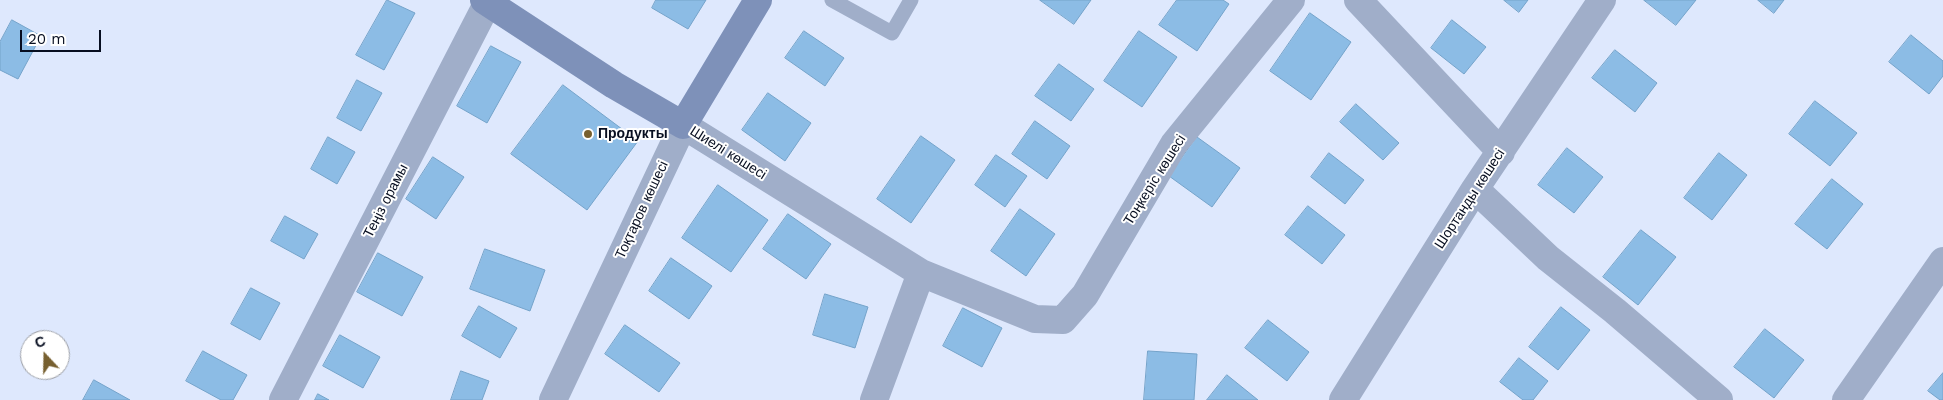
<!DOCTYPE html>
<html>
<head>
<meta charset="utf-8">
<style>
	body { margin:0 }
	#map { position:relative; width:1943px; height:400px; overflow:hidden; background:#dee8fd; font-family:"Work Sans",sans-serif }
	canvas { display:block }
	.north { position:absolute; left:20px; top:330px; width:50px; height:50px; box-sizing:border-box; background:#fff; border:1px solid #9c9fa6; border-radius:50%; rotate:339deg; font-size:14px; font-weight:700; line-height:20px; text-align:center; color:#070e20 }
	.north::after { content:''; display:block; margin:auto; width:18px; height:22px; background:#776030; clip-path:polygon(50% 0,100% 100%,50% 72%,0 100%) }
	.scale { position:absolute; left:20px; top:30px; width:81px; height:22px; box-sizing:border-box; border:2px solid #070e20; border-top:0; padding-left:6px; font-size:15px; line-height:18px; white-space:nowrap; color:#070e20; -webkit-text-stroke:4px #fff; paint-order:stroke }
</style>
</head>
<body>
<div id="map">
<canvas width="1943" height="400"></canvas>
<div class="north">С</div>
<div class="scale">20 m</div>
</div>
<script>
const ctx = document.querySelector('canvas').getContext('2d');
ctx.lineJoin = 'round';
function fillPath(path, color) { ctx.fillStyle = color; ctx.fill(path, 'evenodd'); }
function strokePath(path, color, width, dash) { ctx.strokeStyle = color; ctx.lineWidth = width; ctx.lineCap = dash ? 'butt' : 'round'; ctx.setLineDash(dash || []); ctx.stroke(path); }
function label(font, color, halo, rows, align = 'center') {
  ctx.font = font + ' "Work Sans",sans-serif'; ctx.lineWidth = 4; ctx.setLineDash([]); ctx.textBaseline = 'middle'; ctx.strokeStyle = halo; ctx.fillStyle = color; for (const [text, x, y, turn = 0] of rows) {
    ctx.save(); ctx.translate(x, y); ctx.rotate((+turn || 0) * Math.PI / 180); ctx.textAlign = isNaN(turn) ? turn : align; if (halo) ctx.strokeText(text, 0, 0); ctx.fillText(text, 0, 0); ctx.restore();
  }
}
const building = new Path2D(`
	M387,0L415,13L384,70L356,55Z
	M656,0H706L688,29L652,8Z
	M1040,0H1091L1074,24Z
	M1177,0H1223L1229,4L1197,51L1159,25Z
	M1504,0H1528L1519,12Z
	M1644,0H1696L1676,25Z
	M1758,0H1784L1774,13Z
	M1310,13L1351,42L1311,100L1270,71Z
	M12,20L41,36L18,79L0,70V42Z
	M1452,20L1486,47L1464,74L1431,48Z
	M804,31L844,58L825,86L785,58Z
	M1139,31L1177,57L1142,107L1104,81Z
	M1911,35L1943,61V76L1929,94L1889,62Z
	M491,46L521,62L487,123L457,106Z
	M1615,50L1657,83L1635,112L1592,78Z
	M1059,64L1094,89L1071,121L1035,96Z
	M357,80L382,93L361,131L337,118Z
	M563,85L638,141L587,210L511,154Z
	M768,93L811,123L785,161L742,130Z
	M1815,101L1857,133L1830,166L1789,134Z
	M1356,104L1399,143L1383,160L1340,122Z
	M1035,121L1070,146L1047,179L1012,154Z
	M921,136L955,160L911,223L877,199Z
	M328,137L355,152L337,184L311,169Z
	M1197,137L1240,168L1212,207L1169,176Z
	M1567,148L1603,177L1574,213L1538,185Z
	M1329,153L1364,180L1345,204L1311,177Z
	M1719,153L1747,175L1712,220L1684,198Z
	M996,155L1027,176L1005,207L975,185Z
	M433,157L464,177L436,219L406,199Z
	M1832,179L1863,204L1827,249L1795,224Z
	M718,185L768,220L731,272L682,238Z
	M1308,206L1345,235L1322,264L1285,235Z
	M1020,209L1055,234L1026,276L991,251Z
	M788,214L831,244L806,279L763,249Z
	M285,216L318,234L304,259L271,241Z
	M1641,230L1676,257L1638,305L1603,277Z
	M485,249L545,270L530,311L470,289Z
	M378,253L423,277L402,316L357,292Z
	M671,258L712,286L689,319L649,291Z
	M251,288L280,303L260,340L231,324Z
	M825,294L868,307L855,348L813,335Z
	M479,306L517,328L500,358L462,336Z
	M1561,307L1590,330L1558,370L1529,347Z
	M963,308L1002,328L982,367L943,346Z
	M1268,320L1309,352L1287,381L1245,348Z
	M625,325L680,363L659,392L605,354Z
	M1765,329L1804,360L1774,398L1734,367Z
	M340,335L380,357L363,388L323,366Z
	M203,351L247,375L233,400H221L186,381Z
	M1148,351L1197,354L1194,400H1144Z
	M1519,358L1548,381L1533,400H1523L1500,382Z
	M461,371L489,381L482,400H451Z
	M1943,373V400H1940L1928,391Z
	M1227,375L1258,400H1207Z
	M94,380L130,400H83Z
	M318,394L329,400H315Z`);
const lane = new Path2D(`
	M832,0L892,33L911,0`);
const street = new Path2D(`
	M1358,0L1501,152
	M1475,189L1548,258L1615,311L1719,400
	M283,400L488,2
	M553,400L683,125L921,273L1035,319L1063,320L1085,295L1174,144L1291,0
	M874,400L921,273
	M1343,400L1475,189L1602,0
	M1846,400L1943,261`);
const secondary = new Path2D(`
	M484,0L614,85L683,125L758,0`);
const markers = [
	[588,134,5,"#776030"]
];
const poiNames = [
	["Продукты",598,134]
];
const streetNames = [
	["Шиелі көшесі",728,153,32],
	["Тоңкерiс көшесі",1155,180,-58],
	["Шортанды көшесі",1470,199,-57],
	["Теңіз орамы",386,201,-63],
	["Тоқтаров көшесі",642,210,-65]
];
fillPath(building, '#8cbce5');
strokePath(building, '#74a3ca', 1);
strokePath(lane, '#a0aec9', 15);
strokePath(street, '#a0aec9', 28);
strokePath(secondary, '#7e91b9', 28);
for (const [x, y, r, color] of markers) { const dot = new Path2D(); dot.arc(x, y, r, 0, 2 * Math.PI); ctx.fillStyle = color; ctx.fill(dot); strokePath(dot, '#fff', 2); }
label('bold 14px', '#070e20', '#fff', poiNames, 'left');
label('14px', '#070e20', '#fff', streetNames);
</script>
</body>
</html>
